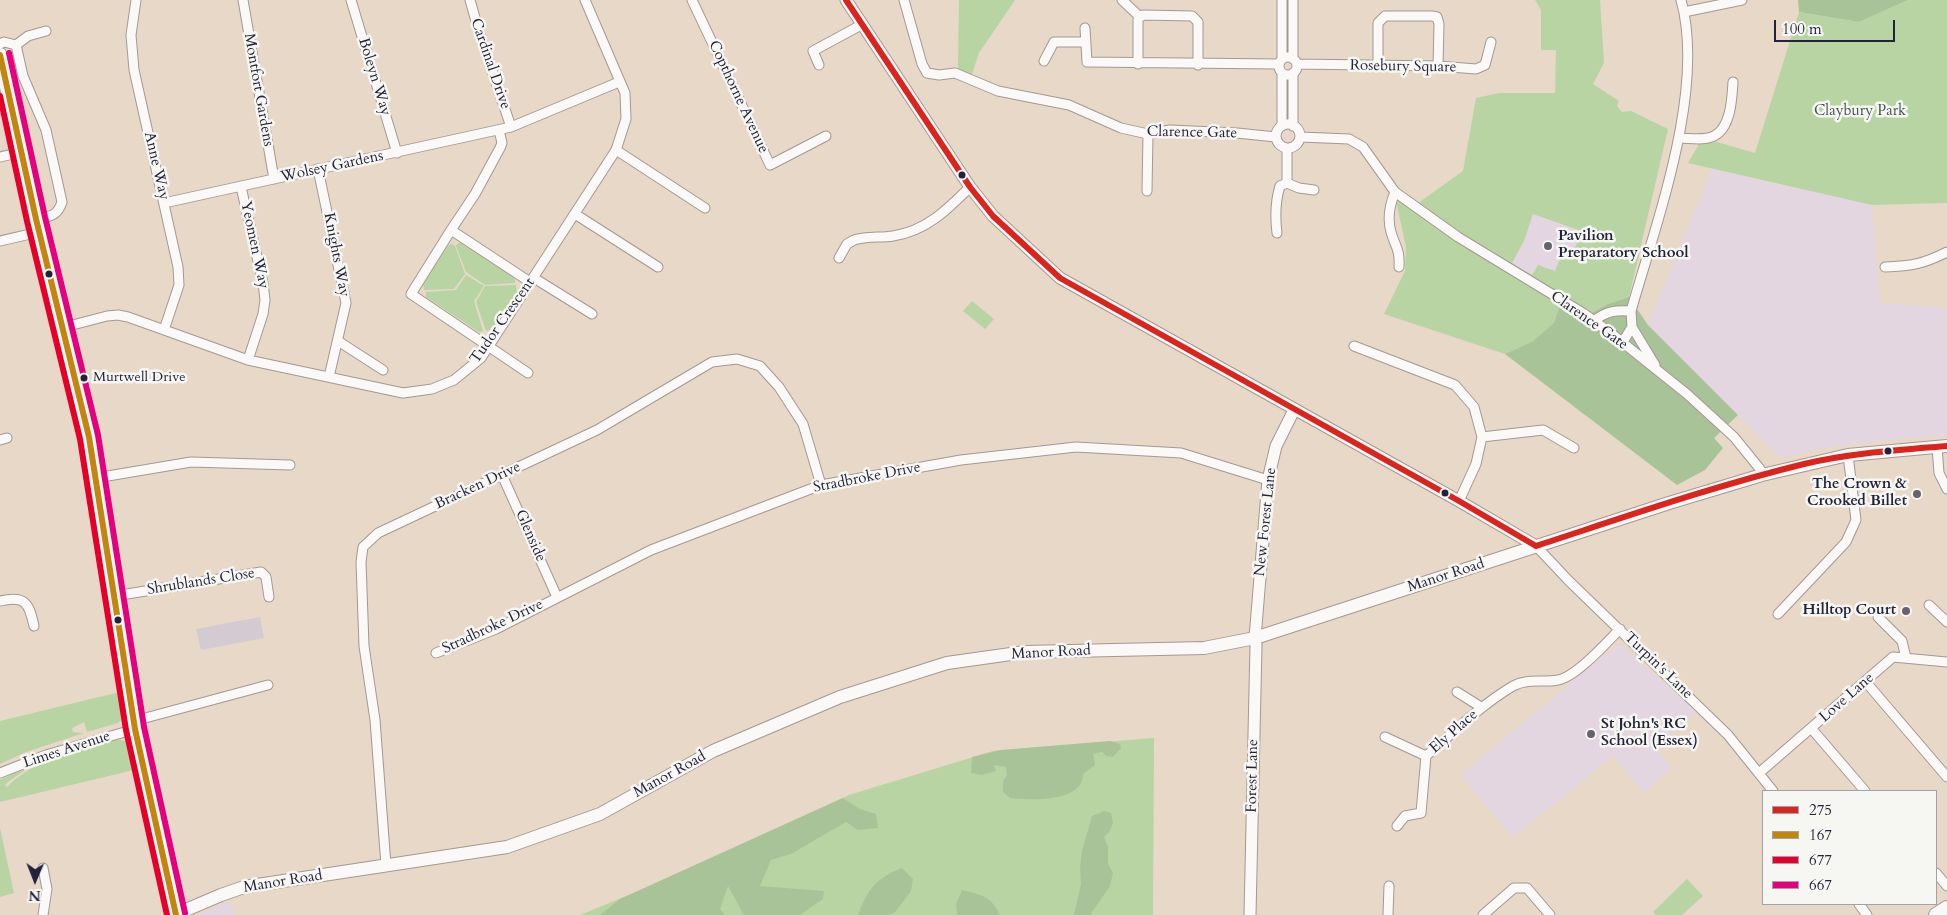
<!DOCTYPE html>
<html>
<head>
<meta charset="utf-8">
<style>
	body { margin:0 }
	#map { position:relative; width:1947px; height:915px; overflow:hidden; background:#e7d8c8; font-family:Cardo,serif }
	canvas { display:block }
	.legend { position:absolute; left:1762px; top:790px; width:175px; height:115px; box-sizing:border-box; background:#f6f6f2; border:1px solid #a1a1a9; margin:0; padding:6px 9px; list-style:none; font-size:15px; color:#22223b }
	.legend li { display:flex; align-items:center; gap:10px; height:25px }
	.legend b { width:25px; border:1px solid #a1a1a9 }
	.north { position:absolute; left:10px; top:855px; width:50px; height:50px; -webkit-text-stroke:4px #f6f6f2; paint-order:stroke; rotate:181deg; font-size:14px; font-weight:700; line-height:20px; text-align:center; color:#22223b }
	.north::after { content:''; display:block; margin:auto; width:18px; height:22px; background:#22223b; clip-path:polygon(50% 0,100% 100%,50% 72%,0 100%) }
	.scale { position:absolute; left:1774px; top:20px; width:121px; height:22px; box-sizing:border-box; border:2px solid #22223b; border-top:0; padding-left:6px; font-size:15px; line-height:18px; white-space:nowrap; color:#22223b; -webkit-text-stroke:4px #f6f6f2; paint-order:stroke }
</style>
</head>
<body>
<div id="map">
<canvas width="1947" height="915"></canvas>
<ul class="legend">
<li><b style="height:6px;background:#dc241f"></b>275</li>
<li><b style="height:6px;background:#c2850f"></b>167</li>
<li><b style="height:6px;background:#e4002b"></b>677</li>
<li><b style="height:6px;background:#e5007d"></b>667</li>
</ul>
<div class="north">N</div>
<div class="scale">100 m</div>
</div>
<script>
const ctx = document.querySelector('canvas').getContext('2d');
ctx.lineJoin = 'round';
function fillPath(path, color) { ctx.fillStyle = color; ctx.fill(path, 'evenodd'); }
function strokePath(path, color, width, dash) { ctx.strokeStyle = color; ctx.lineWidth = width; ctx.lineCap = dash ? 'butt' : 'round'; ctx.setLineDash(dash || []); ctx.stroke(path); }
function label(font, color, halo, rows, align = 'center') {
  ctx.font = font + ' Cardo,serif'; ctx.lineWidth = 5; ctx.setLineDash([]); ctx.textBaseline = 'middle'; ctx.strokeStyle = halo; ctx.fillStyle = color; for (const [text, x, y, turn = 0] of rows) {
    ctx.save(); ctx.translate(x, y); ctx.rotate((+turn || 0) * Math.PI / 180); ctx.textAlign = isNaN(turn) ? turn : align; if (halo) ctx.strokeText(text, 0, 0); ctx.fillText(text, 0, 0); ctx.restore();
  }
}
const built = new Path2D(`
	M1712,169L1872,205L1880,303L1946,308L1947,435L1867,442L1814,450L1781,458L1648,325Z
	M1533,214L1581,231L1573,254L1555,271L1532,275L1512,263L1524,241Z
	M1619,643L1697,711L1655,748L1672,767L1644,793L1612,755L1564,796L1513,837L1460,775Z
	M231,903L235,915H198L219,905Z`);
const industrial = new Path2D(`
	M260,617L264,638L201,650L196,629Z`);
const green = new Path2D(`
	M959,0H1015L979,53L971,77L958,70Z
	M1535,0H1600L1604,63L1593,84L1619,101L1617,106L1622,112L1631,111L1668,129L1629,297L1608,304L1591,313L1564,296L1555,323L1533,341L1505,354L1384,314L1405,271L1406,247L1396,201L1414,206L1463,171L1476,98L1499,93H1555L1556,50H1541V10ZM1533,214L1581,231L1573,254L1563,251L1555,271L1538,265L1532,275L1512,263L1524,241Z
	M1908,0H1947V203L1872,205L1688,163L1699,144L1717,142L1755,153L1799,12L1859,22Z
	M461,242L515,278V283L485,285L466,272L456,246L457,244Z
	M452,244L455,246L465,274L454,289L424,290L423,284L448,246Z
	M466,275L484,286L474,301L483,331L479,332L426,297V292L456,290Z
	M516,285L517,292L492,329L486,331L476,302L485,286Z
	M972,301L994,319L985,329L963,311Z
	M124,691C126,703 129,714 118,723L87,732L84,722L72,728L73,732L84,733L26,752L0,764V721Z
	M1154,738L1153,915H580L636,892L849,795L993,751Z
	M114,740C133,737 134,755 138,769L0,802V780L28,765L29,767L8,782L5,785L7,787C35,758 77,752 114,740Z
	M0,828L14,893L0,897Z
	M1687,879L1703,896L1682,915H1656L1653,912Z`);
const forest = new Path2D(`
	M1798,0H1908L1859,22L1799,12Z
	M1564,295L1591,313L1608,304L1629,297L1648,325L1738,415L1714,438L1723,448L1705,470L1677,485L1505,354L1533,341L1554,323Z
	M1110,741L1120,744L1121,748L1113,757L1106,756L1102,752L1093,754L1095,765L1083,774C1083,803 1030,800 1010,798L1003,792V781L1007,775L1006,767L994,765L996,771L982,775L971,773L972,757L1001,750Z
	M843,798L860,809L876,814L878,828L858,830L846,822L791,854L771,860L760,886L824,891L823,899L800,915H744L728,886L720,909L725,915H600L620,899Z
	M1105,811L1111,813L1113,823L1110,831L1104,837L1108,847V864L1113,873L1110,886L1092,912L1091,915H1074L1081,884L1080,867L1082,851L1092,816Z
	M902,868L913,879L911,891L895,912L889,915H858C868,889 875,879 902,868Z
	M962,890C982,895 991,896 1000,915H957L956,904Z`);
const minor = new Path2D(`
	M136,0L131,35L134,70L178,267L179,285L164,330
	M243,0L274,179
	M351,0L397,153
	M470,0L479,32L511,127
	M692,0L770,165L826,136
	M904,0L922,64L927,73L939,75L955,73L998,91L1069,105L1121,128L1148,134L1170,130L1237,133L1276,137
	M1122,0L1140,17
	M1282,0V59
	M1293,0V59
	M1684,12L1742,0
	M1085,28L1087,62L1279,64
	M0,44L4,42L16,45L28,36L46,31
	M16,45L23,76L46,130L62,202C57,217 50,216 36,219
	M1279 66a9 9 0 1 1 18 0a9 9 0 1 1-18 0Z
	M1044,61L1054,42H1085
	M1138,64V19L1143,15L1192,16L1198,22V65
	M1297,64L1438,66L1476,69L1485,65L1491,42
	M819,65L813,51L863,24
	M1378,66V23L1385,16H1432L1437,17L1439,24L1438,66
	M1282,73V126
	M1276 136a12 12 0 1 1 24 0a12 12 0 1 1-24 0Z
	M1293,126V73
	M1300,137L1349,139L1363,147L1395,192L1458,237L1583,313L1612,334L1687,394L1734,437L1760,469L1762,475
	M1679,138C1690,138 1704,141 1714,136C1731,128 1732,98 1733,82
	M616,150L705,208
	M0,157L22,152
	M318,169L346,303L329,377
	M1287,183V148
	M241,187L263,283L265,300L263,314L248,360
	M1147,191L1148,134
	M1395,192C1390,204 1387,218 1391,232C1395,247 1400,248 1399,267
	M164,203L511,127L619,82
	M575,214L658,267
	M451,230L475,194L500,148L502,143L499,130
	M1277,233C1275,217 1275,202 1280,186L1287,183L1299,188L1314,190
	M0,241L39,232
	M839,258L847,244L854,240C867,236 880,238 893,236C926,231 947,210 970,187
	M1885,267C1912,266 1923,264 1947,252
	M534,278L592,314
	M1594,321C1606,311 1616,310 1631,311
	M1632,327L1655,365
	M61,328L107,316L118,315L128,317L248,360L403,393L432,389L454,380L481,358L616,150L626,119L625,93L585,0
	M338,341L383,370
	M1622,343L1632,327L1631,311C1656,223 1706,90 1681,0
	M1354,346L1455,385L1474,407L1482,437L1476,464L1459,501
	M528,373L411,294L451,230L530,282
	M1482,437L1543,430L1574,448
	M0,440L7,438
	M1937,447L1939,473L1947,489
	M502,475L557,597
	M96,478L191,462L290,465
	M1536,546L1569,581L1728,735L1773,791
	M115,596L261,572L266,577L269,597
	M0,601C25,595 29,603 34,626
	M1929,605L1947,622
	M1778,614L1846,542L1856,520L1848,455
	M1878,617L1902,641L1906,658
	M436,653L496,629L651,550L821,485L961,460L1076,447L1181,453L1268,480
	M1865,681L1947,777
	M1457,692L1481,707
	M134,721L268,685
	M1811,728L1865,791
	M1385,737L1426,756
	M0,773L46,755L135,729
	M1759,773L1893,657L1947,662
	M1397,826L1405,816L1421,813L1426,756C1454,732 1481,705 1513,686C1527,678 1543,683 1558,680C1576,677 1606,643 1620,629
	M386,865L375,720L364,646L361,562L363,547L378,533L597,430L712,362L737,359L760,366L779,387L803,424L821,485
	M1936,873L1947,886
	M1859,904L1867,915
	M43,915L47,889L43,868
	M1388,915L1389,886
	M1483,915L1514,888H1527L1550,915`);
const tertiary = new Path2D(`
	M846,0L970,187L993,216L1060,278L1459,501L1536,546
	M1250,915L1256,645L1255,638L1268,480L1276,446L1294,410`);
const secondary = new Path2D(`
	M174,915L221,895L244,887L507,847L600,814L713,751L840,697L947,663L1025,652L1204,648L1255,638L1669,503L1762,475L1848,455L1947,446`);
const primary = new Path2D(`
	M0,55L36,219L89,437L135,729L176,915
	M1936,915L1947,908`);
const bus1 = new Path2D(`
	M846,0L970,187L993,216L1060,278L1459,501L1536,546
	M1536,546C1625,517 1714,486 1804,464C1851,453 1899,450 1947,446`);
const bus2 = new Path2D(`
	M0,55L36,219L89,437L135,729L176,915`);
const bus3 = new Path2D(`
	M0,96L27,221L80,439L126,730L167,915`);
const bus4 = new Path2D(`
	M9,53L45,217L98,435L144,727L185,913`);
const markers = [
	[962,175,4.5,"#22223b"],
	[1548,246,5,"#67626c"],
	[49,274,4.5,"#22223b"],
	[84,378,4.5,"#22223b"],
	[1888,451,4.5,"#22223b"],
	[1445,493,4.5,"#22223b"],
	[1917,494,5,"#67626c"],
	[1906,611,5,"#67626c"],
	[118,620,4.5,"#22223b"],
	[1591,734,5,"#67626c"]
];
const busNames = [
	["Murtwell Drive",93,378]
];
const streetNames = [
	["Cardinal Drive",490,64,71],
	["Rosebury Square",1403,67,1],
	["Boleyn Way",374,77,73],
	["Montfort Gardens",258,90,80],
	["Copthorne Avenue",738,97,65],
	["Clarence Gate",1192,133,1],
	["Anne Way",156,166,77],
	["Wolsey Gardens",332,167,-12],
	["Yeomen Way",254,245,78],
	["Knights Way",336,255,79],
	["Tudor Crescent",503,321,-55],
	["Clarence Gate",1589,321,35],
	["Stradbroke Drive",867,478,-11],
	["Bracken Drive",478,486,-25],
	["New Forest Lane",1266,522,-84],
	["Glenside",530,536,66],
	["Manor Road",1446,576,-18],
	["Shrublands Close",201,582,-9],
	["Stradbroke Drive",493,627,-25],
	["Manor Road",1051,653,-3],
	["Turpin's Lane",1658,666,44],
	["Love Lane",1847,698,-41],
	["Ely Place",1454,732,-41],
	["Limes Avenue",67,750,-18],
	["Manor Road",670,775,-29],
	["Forest Lane",1253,776,-89],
	["Manor Road",283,882,-9]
];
const parkNames = [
	["Claybury Park",1860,112]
];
const poiNames = [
	["Pavilion",1558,237],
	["Preparatory School",1558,254],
	["The Crown &",1907,485,"right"],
	["Crooked Billet",1907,502,"right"],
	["Hilltop Court",1896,611,"right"],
	["St John's RC",1601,725],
	["School (Essex)",1601,742]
];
fillPath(built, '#e4d6e0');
fillPath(industrial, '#d4cbd2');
fillPath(green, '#b9d4a3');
fillPath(forest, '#a9c399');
strokePath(minor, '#a29993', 11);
strokePath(tertiary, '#a29993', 13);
strokePath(secondary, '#a29993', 14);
strokePath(primary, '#a29993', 16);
strokePath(minor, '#fbf9f7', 9);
strokePath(tertiary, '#fbf9f7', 11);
strokePath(secondary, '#fbf9f7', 12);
strokePath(primary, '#fbf9f7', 14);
strokePath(bus1, '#dc241f', 6);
strokePath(bus2, '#c2850f', 6);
strokePath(bus3, '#e4002b', 6);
strokePath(bus4, '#e5007d', 6);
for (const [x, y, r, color] of markers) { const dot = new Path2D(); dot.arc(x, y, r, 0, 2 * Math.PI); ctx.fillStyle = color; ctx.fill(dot); strokePath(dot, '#f6f6f2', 2); }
label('14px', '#22223b', '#f6f6f2', busNames, 'left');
label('15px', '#22223b', '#f6f6f2', streetNames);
label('15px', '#445651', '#f6f6f2', parkNames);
label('bold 15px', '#22223b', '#f6f6f2', poiNames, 'left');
</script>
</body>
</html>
